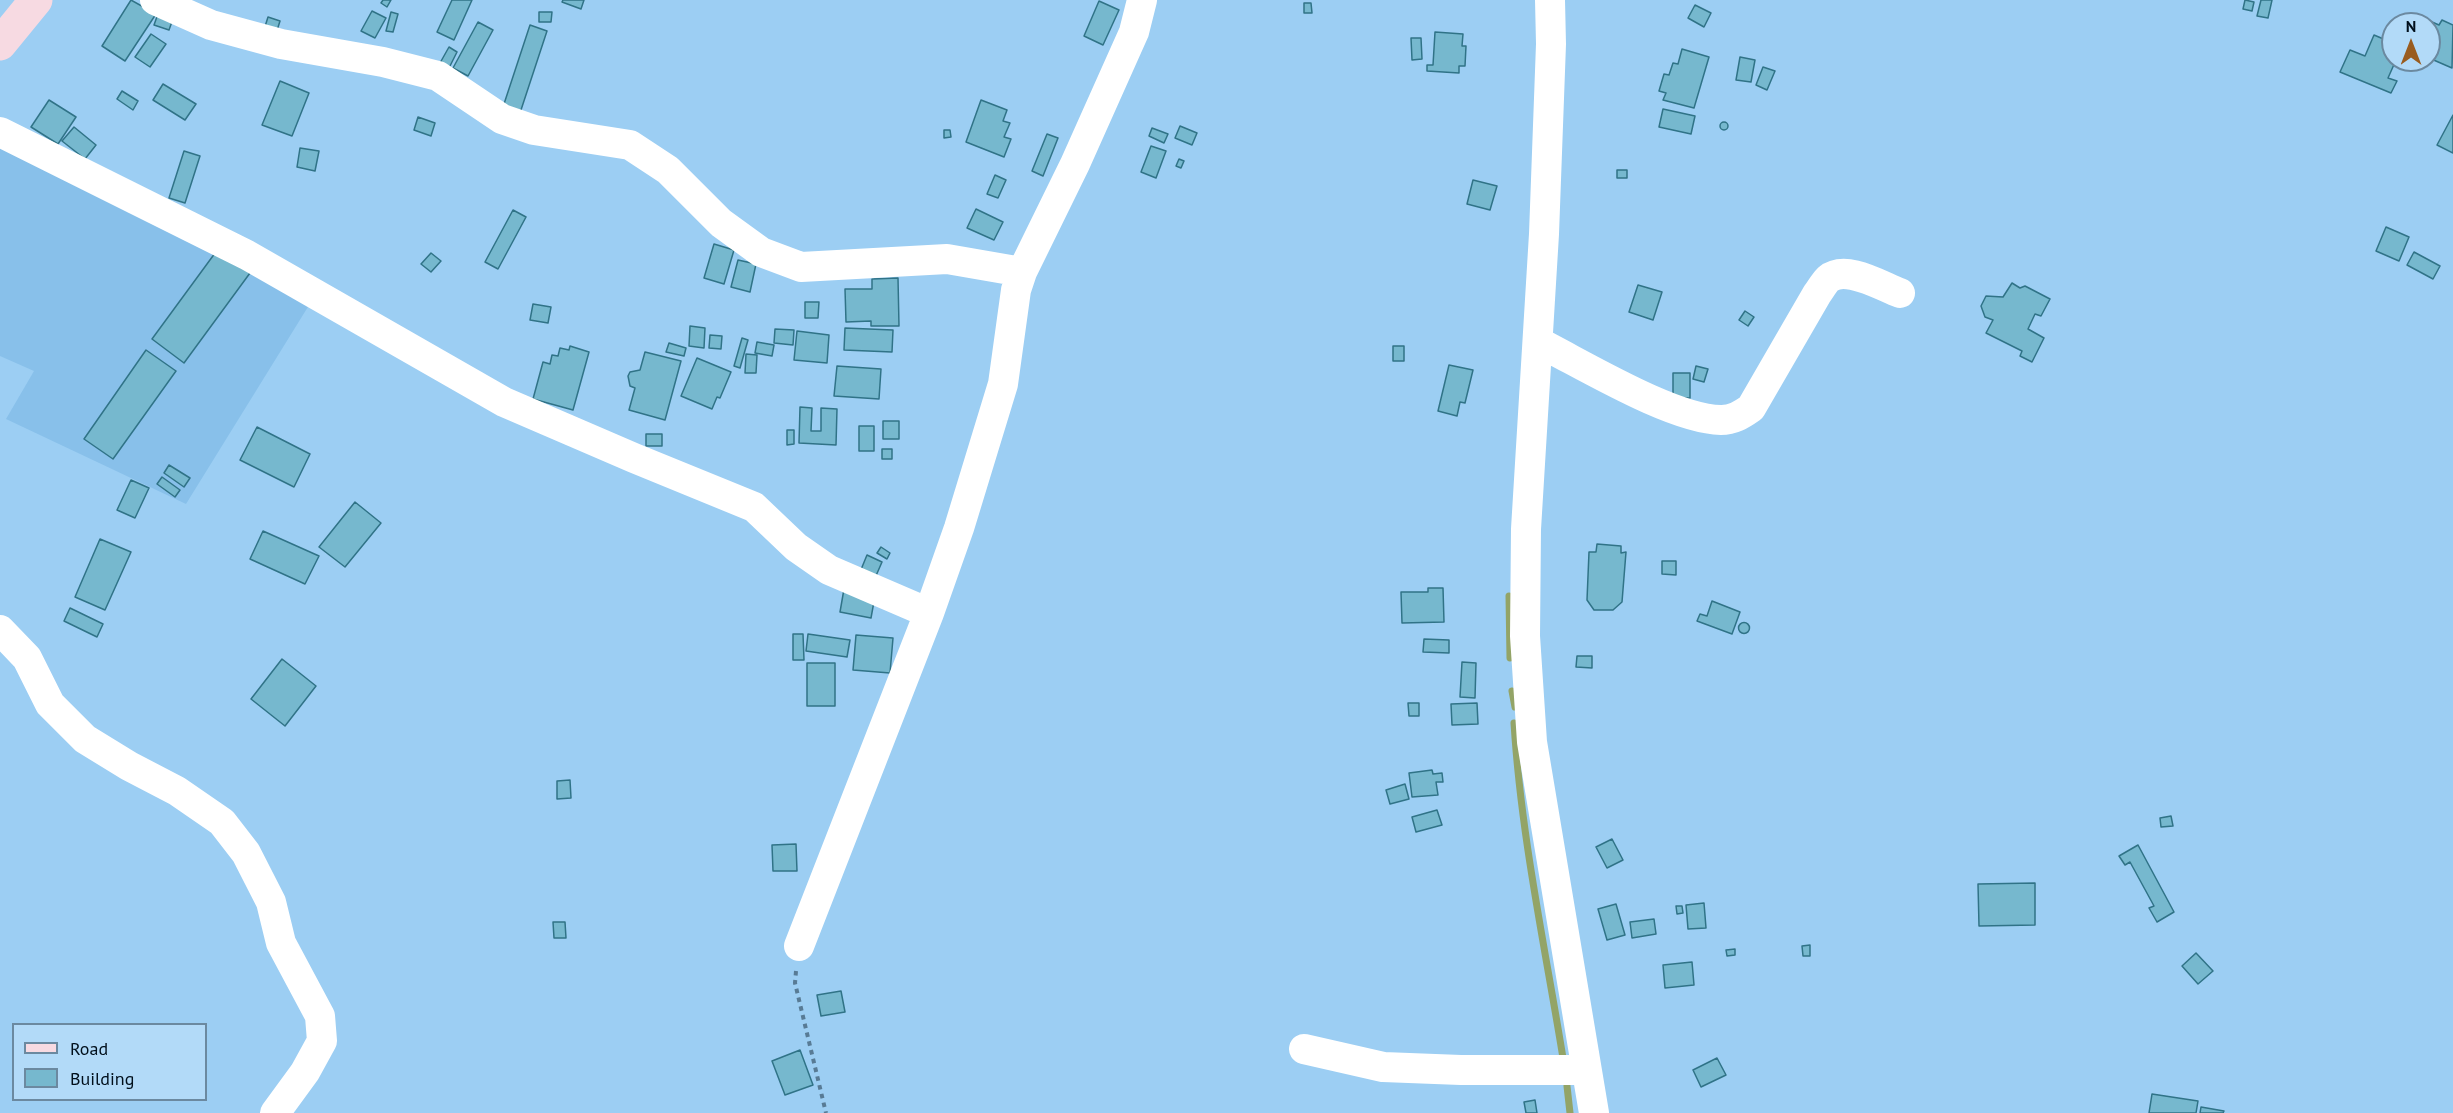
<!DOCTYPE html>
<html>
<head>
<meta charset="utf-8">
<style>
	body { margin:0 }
	#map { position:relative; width:2453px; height:1113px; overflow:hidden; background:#9ccef3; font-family:"PT Sans",sans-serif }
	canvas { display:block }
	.legend { position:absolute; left:12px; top:1023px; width:195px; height:78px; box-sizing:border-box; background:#b2daf8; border:2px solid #6b89a0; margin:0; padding:8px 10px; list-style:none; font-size:18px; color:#000f1b }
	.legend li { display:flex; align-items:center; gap:12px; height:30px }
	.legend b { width:30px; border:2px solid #6b89a0 }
	.north { position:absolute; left:2381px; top:12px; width:60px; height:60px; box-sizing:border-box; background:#b2daf8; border:2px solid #6b89a0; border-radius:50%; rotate:0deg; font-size:16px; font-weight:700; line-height:24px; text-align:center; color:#000f1b }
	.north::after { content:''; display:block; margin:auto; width:21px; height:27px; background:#995c1f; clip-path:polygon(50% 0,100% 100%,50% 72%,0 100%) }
</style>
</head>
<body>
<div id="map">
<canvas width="2453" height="1113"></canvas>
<ul class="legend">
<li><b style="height:8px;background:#f7dae2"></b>Road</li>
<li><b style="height:16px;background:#76b8ce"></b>Building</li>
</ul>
<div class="north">N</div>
</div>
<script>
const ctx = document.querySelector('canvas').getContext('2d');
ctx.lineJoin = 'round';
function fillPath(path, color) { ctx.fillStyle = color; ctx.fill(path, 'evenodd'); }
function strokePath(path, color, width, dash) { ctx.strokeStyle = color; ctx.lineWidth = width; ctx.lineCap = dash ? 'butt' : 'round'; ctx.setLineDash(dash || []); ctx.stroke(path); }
const built = new Path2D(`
	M0,144L311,302L186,504L6,419L34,371L0,356Z`);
const stream = new Path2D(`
	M1509,596L1510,658
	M1512,691L1515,707
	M1514,723C1521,836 1545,947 1563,1058
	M1567,1086L1570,1113`);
const building = new Path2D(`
	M131,0L156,14L125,61L102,46Z
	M383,0H391L387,7L381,3Z
	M452,0H472L454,40L437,32Z
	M563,0H584L581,9L562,2Z
	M2245,0L2254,2L2252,11L2243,9Z
	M2261,0H2272L2268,18L2257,16Z
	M1099,1L1119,10L1103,45L1084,36Z
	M1304,3H1311L1312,13H1304Z
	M1695,5L1711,13L1704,27L1688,18Z
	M159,11L174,16L169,30L154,25Z
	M372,11L386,18L375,38L361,31Z
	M391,12L398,14L393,32L386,31Z
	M539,12H552L551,22H539Z
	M268,17L280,21L275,37L263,33Z
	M2442,20L2453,25L2452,68L2429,58V28L2432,22L2439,25Z
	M478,22L493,30L468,76L453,68Z
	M530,25L547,31L519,116L502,110Z
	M1435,32L1463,34L1462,46H1466L1465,66H1459V73L1427,71V65H1433Z
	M151,34L166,44L150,67L135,57Z
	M2374,35L2393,43V60H2396L2388,78L2397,81L2391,93L2340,72L2350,50L2365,56Z
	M1411,38H1421L1422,59L1412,60Z
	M449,47L457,52L449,68L440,63Z
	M1682,49L1709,57L1694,108L1663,100L1666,93L1659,91L1664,74L1669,75L1673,63L1678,64Z
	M1740,57L1755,60L1751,82L1736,80Z
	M1763,67L1775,71L1767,90L1756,85Z
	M280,81L309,93L292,136L262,125Z
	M163,84L196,104L185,120L153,100Z
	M122,91L138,101L133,110L117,99Z
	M49,100L76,117L58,144L31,127Z
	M981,100L1007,110L1003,121L1010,123L1004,137L1011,139L1004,157L966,142Z
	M1663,109L1695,116L1691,134L1659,127Z
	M2453,115V153L2437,145Z
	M418,117L435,123L431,136L414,130Z
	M1720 126a4 4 0 1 1 8 0a4 4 0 1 1-8 0Z
	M1180,126L1197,133L1192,145L1175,138Z
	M74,127L96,145L85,159L62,141Z
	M1152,128L1168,134L1164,143L1149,136Z
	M944,130H950L951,137L944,138Z
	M1047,134L1058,138L1043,176L1032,171Z
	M1151,146L1166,151L1156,178L1141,172Z
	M300,148L319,151L315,171L297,167Z
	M184,151L200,156L185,203L169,198Z
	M1179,159L1184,161L1181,168L1176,166Z
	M1617,170H1627V178H1617Z
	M995,175L1006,180L998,198L987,194Z
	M1473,180L1497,186L1490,210L1467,204Z
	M976,209L1003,222L994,240L967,228Z
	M513,210L526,217L498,269L485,262Z
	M2386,227L2409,237L2399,261L2376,251Z
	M714,244L734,250L724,284L704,278Z
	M218,249L250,273L184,363L152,339Z
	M2414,252L2440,266L2433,279L2407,265Z
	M431,253L441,261L431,272L421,264Z
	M738,260L756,264L750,292L731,287Z
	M898,278L899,326H871V321L846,322L845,289H872V279Z
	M2012,283L2020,288L2025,286L2050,299L2041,316L2035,314L2028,329L2044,338L2032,362L2020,356L2022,351L1986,333L1993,320L1985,317L1981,306L1986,296L2003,297Z
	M1638,285L1662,292L1653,320L1629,312Z
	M805,302H819L818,318H805Z
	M533,304L551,307L548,323L530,320Z
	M1745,311L1754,317L1748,326L1739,320Z
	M690,326L705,328L704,348L689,346Z
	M845,328L893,330L892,352L844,350Z
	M775,329L794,330L793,345L774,343Z
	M797,331L829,335L827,363L794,360Z
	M710,335L722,336L721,349L709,348Z
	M742,338L748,340L740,368L734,366Z
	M757,342L774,345L772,356L755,353Z
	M669,343L686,348L684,356L666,352Z
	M570,346L589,352L573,410L533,399L543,362L550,364L552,355L558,356L560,348L569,350Z
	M1393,346H1404V361H1393Z
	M146,350L176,371L113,459L84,439Z
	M645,352L681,361L665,420L629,410L635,388L630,386L628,376L630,372L640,370Z
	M746,354L757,355L756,373H745Z
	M697,358L731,372L720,398L717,397L712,409L681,396Z
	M1449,365L1473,370L1465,403L1460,402L1457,416L1438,411Z
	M837,366L881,369L879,399L834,396Z
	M1696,366L1708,369L1704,382L1693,379Z
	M1673,373H1690V398H1673Z
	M800,407L812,408L811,431H821V408L837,409L836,445L799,443Z
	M883,421H899V439H883Z
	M859,426H874V451H859Z
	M257,427L310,454L294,487L240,460Z
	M787,430H794V444L787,445Z
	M646,434H662V446H646Z
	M882,449H892V459H882Z
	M169,465L190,478L184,487L164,473Z
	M162,477L180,490L175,497L157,484Z
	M131,480L149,488L135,518L117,510Z
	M355,502L381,523L345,567L319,547Z
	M263,531L319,556L305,584L250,559Z
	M100,539L131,552L105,610L75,597Z
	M1597,544L1621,546V553L1626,552L1622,602L1613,610H1594L1587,600L1589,552H1596Z
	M881,547L890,553L887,559L877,553Z
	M867,555L882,562L875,578L860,572Z
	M1662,561H1676V575L1662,574Z
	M1428,588H1443L1444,622L1402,623L1401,592H1428Z
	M844,589L875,596L871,618L840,612Z
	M1712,601L1740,612L1732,634L1697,621L1700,614L1707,616Z
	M70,608L103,624L97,637L64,621Z
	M1738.5 628a5.5 5.5 0 1 1 11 0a5.5 5.5 0 1 1-11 0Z
	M793,634H803L804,660H793Z
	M808,634L850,640L847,657L806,651Z
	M856,635L893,638L890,673L853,670Z
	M1424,639L1449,640V653L1423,652Z
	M1577,656H1592V668L1576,667Z
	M282,659L316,686L285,726L251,699Z
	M1462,662L1476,663L1475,698L1460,697Z
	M807,663H835V706H807Z
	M1408,703H1419V716H1409Z
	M1477,703L1478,724L1452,725L1451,704Z
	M1432,770L1433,774L1442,773L1443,782H1436L1438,795L1412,797L1409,773Z
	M570,780L571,798L557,799V781Z
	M1405,784L1409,799L1390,804L1386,790Z
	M1437,810L1442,825L1416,832L1412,817Z
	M2171,816L2173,826L2161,827L2160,818Z
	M1612,839L1623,860L1607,868L1596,847Z
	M796,844L797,871H773L772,845Z
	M2138,845L2174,912L2157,922L2149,908L2154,906L2130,862L2125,865L2119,856Z
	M2035,883V925L1979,926L1978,884Z
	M1704,903L1706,928L1688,929L1686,905Z
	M1616,904L1625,935L1607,940L1598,909Z
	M1676,906H1682L1683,913L1677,914Z
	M1654,919L1656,934L1632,938L1630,922Z
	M553,922H565L566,938H554Z
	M1810,945V956H1803L1802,946Z
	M1735,949V955L1727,956L1726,950Z
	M2196,953L2213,971L2198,984L2182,966Z
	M1692,962L1694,985L1665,988L1663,965Z
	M841,991L845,1012L821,1016L817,995Z
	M800,1050L813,1085L785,1095L772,1061Z
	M1717,1058L1726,1075L1701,1087L1693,1070Z
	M2152,1094L2198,1101L2196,1113H2149Z
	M1535,1100L1537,1113H1526L1524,1102Z
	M2201,1107L2224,1111L2223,1113H2200Z`);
const path = new Path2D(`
	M796,971L795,983L826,1113`);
const minor = new Path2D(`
	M155,0L211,25L281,44L383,62L438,76L502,119L534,130L630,145L668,170L721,223L761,252L801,267L947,259L1022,272
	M1550,0L1551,44L1544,234L1526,529L1525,636L1532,742L1594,1113
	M0,132L247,255L504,402L634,458L754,507L796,547L829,570L929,613
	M1538,342C1584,365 1672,419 1721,420C1733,420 1741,415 1751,408L1817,294C1820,290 1824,283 1828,279C1846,264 1881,286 1900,293
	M0,630L27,658L50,704L85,739L129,766L177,791L222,822L246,853L271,902L281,943L320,1016L322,1041L305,1072L275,1113
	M799,946L929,613L959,528L1003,384L1016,290L1022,272L1075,164L1134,32L1142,0
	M1304,1049L1383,1067L1461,1070H1586`);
const major = new Path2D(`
	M0,44L36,0`);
fillPath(built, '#88c0ea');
strokePath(stream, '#93a467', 7);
fillPath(building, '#76b8ce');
strokePath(building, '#307387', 1.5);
strokePath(path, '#587b95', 4, [4.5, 4.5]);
strokePath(minor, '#fff', 30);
strokePath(major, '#f7dae2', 33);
</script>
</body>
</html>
